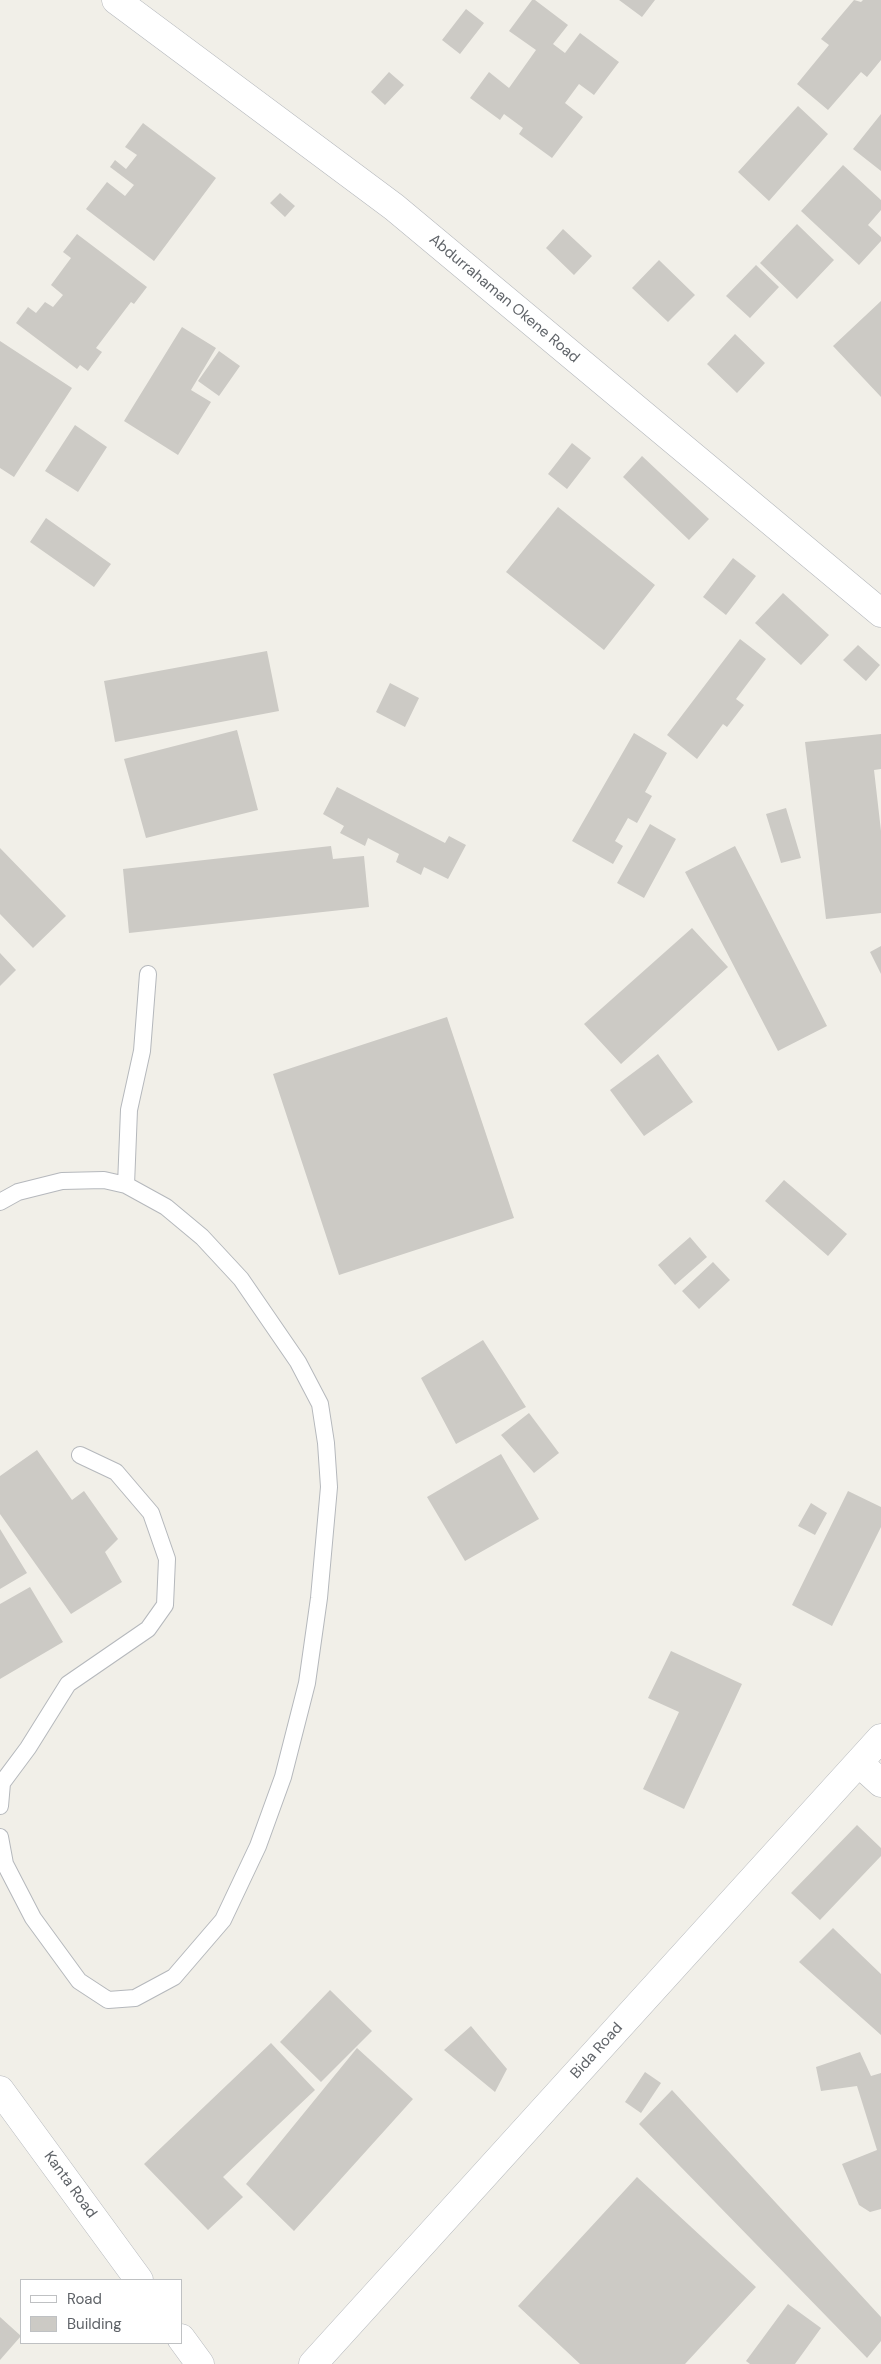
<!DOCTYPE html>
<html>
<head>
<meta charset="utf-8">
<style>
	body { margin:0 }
	#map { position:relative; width:881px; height:2364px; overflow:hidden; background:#f1efe8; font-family:"DM Sans",sans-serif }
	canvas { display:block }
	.legend { position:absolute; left:20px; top:2279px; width:162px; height:65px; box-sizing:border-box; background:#fff; border:1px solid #bfc1c3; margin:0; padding:6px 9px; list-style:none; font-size:15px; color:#5f6368 }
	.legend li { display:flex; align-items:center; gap:10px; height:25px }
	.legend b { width:25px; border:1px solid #bfc1c3 }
</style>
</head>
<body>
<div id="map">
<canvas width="881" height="2364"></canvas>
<ul class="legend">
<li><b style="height:6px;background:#fff"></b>Road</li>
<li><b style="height:14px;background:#cccac5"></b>Building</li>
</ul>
</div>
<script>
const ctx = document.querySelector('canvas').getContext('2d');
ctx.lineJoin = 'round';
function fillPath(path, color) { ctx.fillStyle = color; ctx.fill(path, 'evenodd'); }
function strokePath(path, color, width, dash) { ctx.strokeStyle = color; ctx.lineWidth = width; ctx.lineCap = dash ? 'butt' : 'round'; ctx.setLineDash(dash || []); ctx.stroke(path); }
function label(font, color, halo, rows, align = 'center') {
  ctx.font = font + ' "DM Sans",sans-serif'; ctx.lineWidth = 4.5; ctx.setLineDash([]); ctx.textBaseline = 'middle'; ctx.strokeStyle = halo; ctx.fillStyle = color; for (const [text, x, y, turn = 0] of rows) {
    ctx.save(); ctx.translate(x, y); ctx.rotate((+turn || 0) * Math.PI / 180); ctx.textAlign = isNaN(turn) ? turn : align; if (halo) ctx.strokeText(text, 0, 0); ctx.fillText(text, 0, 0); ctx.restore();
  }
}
const building = new Path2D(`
	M532,0H535L568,25L553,44L565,53L580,33L619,62L594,95L579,84L565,103L583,117L552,158L519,134L523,128L504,114L500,120L470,98L489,72L509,88L536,50L509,31Z
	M619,0H655L642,17Z
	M854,0L861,2L863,0H881V60L867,77L861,72L828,110L797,84L829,45L821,39Z
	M466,9L484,23L460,54L442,40Z
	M389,72L404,85L385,105L371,92Z
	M798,106L828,134L769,201L738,172Z
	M881,114V171L853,149Z
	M143,123L216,178L154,261L86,209L107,182L125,196L134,185L110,167L115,160L126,169L137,155L125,147Z
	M843,165L881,200V210L868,225L881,237V241L859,265L801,211Z
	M280,193L295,206L285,217L270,203Z
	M797,224L834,260L797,299L760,263Z
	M563,229L592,256L574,275L546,248Z
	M77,234L147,287L134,304L131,302L96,348L102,352L88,371L80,365L77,369L16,323L28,307L36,313L45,302L53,307L63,295L51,285L71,258L63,252Z
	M659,260L695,295L668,322L632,288Z
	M756,265L779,287L750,318L726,296Z
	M881,301V397L833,346Z
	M182,327L216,348L191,390L211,402L178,455L124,421Z
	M735,334L765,363L737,393L707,364Z
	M0,341L72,388L14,477L0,468Z
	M219,351L240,366L219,396L198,381Z
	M75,425L107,447L78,492L45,471Z
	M572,443L591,458L567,489L548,474Z
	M642,456L709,519L689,540L623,477Z
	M558,507L655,585L604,650L506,572Z
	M46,518L111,564L94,587L30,542Z
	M733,558L756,576L726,615L703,597Z
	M783,593L829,635L801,665L755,623Z
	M740,639L766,659L736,699L744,705L727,727L723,724L697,759L667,735Z
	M858,645L880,665L866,681L843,660Z
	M267,651L279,711L115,742L104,681Z
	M390,683L419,698L405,727L376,712Z
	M237,730L258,810L146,838L124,759Z
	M634,733L667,753L645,792L652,796L637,823L628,818L615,841L623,846L613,864L572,841Z
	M881,734V769L874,770L881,831V913L826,919L805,742Z
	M337,787L445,843L449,836L466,845L448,879L424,867L421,875L396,862L399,854L368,838L365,846L340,833L344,826L323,814Z
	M786,808L801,858L781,863L766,814Z
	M650,824L676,839L644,898L617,883Z
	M331,846L333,859L364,856L369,907L129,933L123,869Z
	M735,846L827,1026L778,1051L685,872Z
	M0,848L66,916L33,948L0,914Z
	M692,928L728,967L621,1064L584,1024Z
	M881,946V974L870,952Z
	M0,953L16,970L0,986Z
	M447,1017L514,1218L339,1275L273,1074Z
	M658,1054L693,1102L644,1136L610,1090Z
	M784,1180L847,1234L828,1256L765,1201Z
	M690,1237L707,1257L675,1285L658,1265Z
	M713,1262L730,1280L699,1309L682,1291Z
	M483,1340L526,1407L456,1444L421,1378Z
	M529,1413L559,1453L534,1473L501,1435Z
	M37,1450L72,1500L84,1491L118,1539L105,1552L122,1582L71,1614L0,1514V1476Z
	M501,1454L539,1519L465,1561L427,1497Z
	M848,1491L881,1507V1527L832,1626L792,1605Z
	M811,1503L827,1513L815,1535L798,1526Z
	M0,1529L27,1573L0,1589Z
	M30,1587L63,1642L0,1679V1604Z
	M671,1651L742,1684L684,1809L643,1789L679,1712L648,1698Z
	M857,1825L881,1848V1856L820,1920L791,1893Z
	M833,1928L881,1974V2035L799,1962Z
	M330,1990L372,2031L321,2082L280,2042Z
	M471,2026L507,2069L495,2092L444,2050Z
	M271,2043L315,2090L223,2177L243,2197L208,2230L144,2164Z
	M357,2048L413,2099L294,2231L246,2184Z
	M860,2052L871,2076L881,2073V2209L870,2212L859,2205L842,2164L877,2150L857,2086L821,2091L816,2067Z
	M645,2072L661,2083L641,2113L625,2102Z
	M672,2090L881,2317V2341L867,2358L639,2124Z
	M637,2177L756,2287L685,2364H580L518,2306Z
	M788,2304L821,2328L795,2364H750L746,2361Z
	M0,2317L21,2336L0,2360Z`);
const service = new Path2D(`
	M126,1185L129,1110L142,1051L148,974
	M0,1202L18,1192L62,1181L104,1180L126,1185L166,1207L202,1237L241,1279L298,1362L320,1404L326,1443L329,1487L319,1598L307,1683L283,1777L258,1846L223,1920L174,1977L135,1998L108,2000L79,1981L33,1918L5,1864L0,1837
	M0,1806L2,1783L28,1748L68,1684L148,1629L165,1605L167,1559L151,1513L116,1472L80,1455`);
const minor = new Path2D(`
	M116,0L394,207L881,613
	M859,1763L881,1783
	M0,2090L139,2280
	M181,2338L200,2364
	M313,2364L881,1738`);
const streetNames = [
	["Abdurrahaman Okene Road",504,299,40],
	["Bida Road",597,2051,-48],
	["Kanta Road",70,2185,54]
];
fillPath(building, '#cccac5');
strokePath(service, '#b5b8bc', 18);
strokePath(minor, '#b5b8bc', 29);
strokePath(service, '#fff', 16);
strokePath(minor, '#fff', 28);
label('15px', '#5f6368', '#fff', streetNames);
</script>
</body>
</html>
